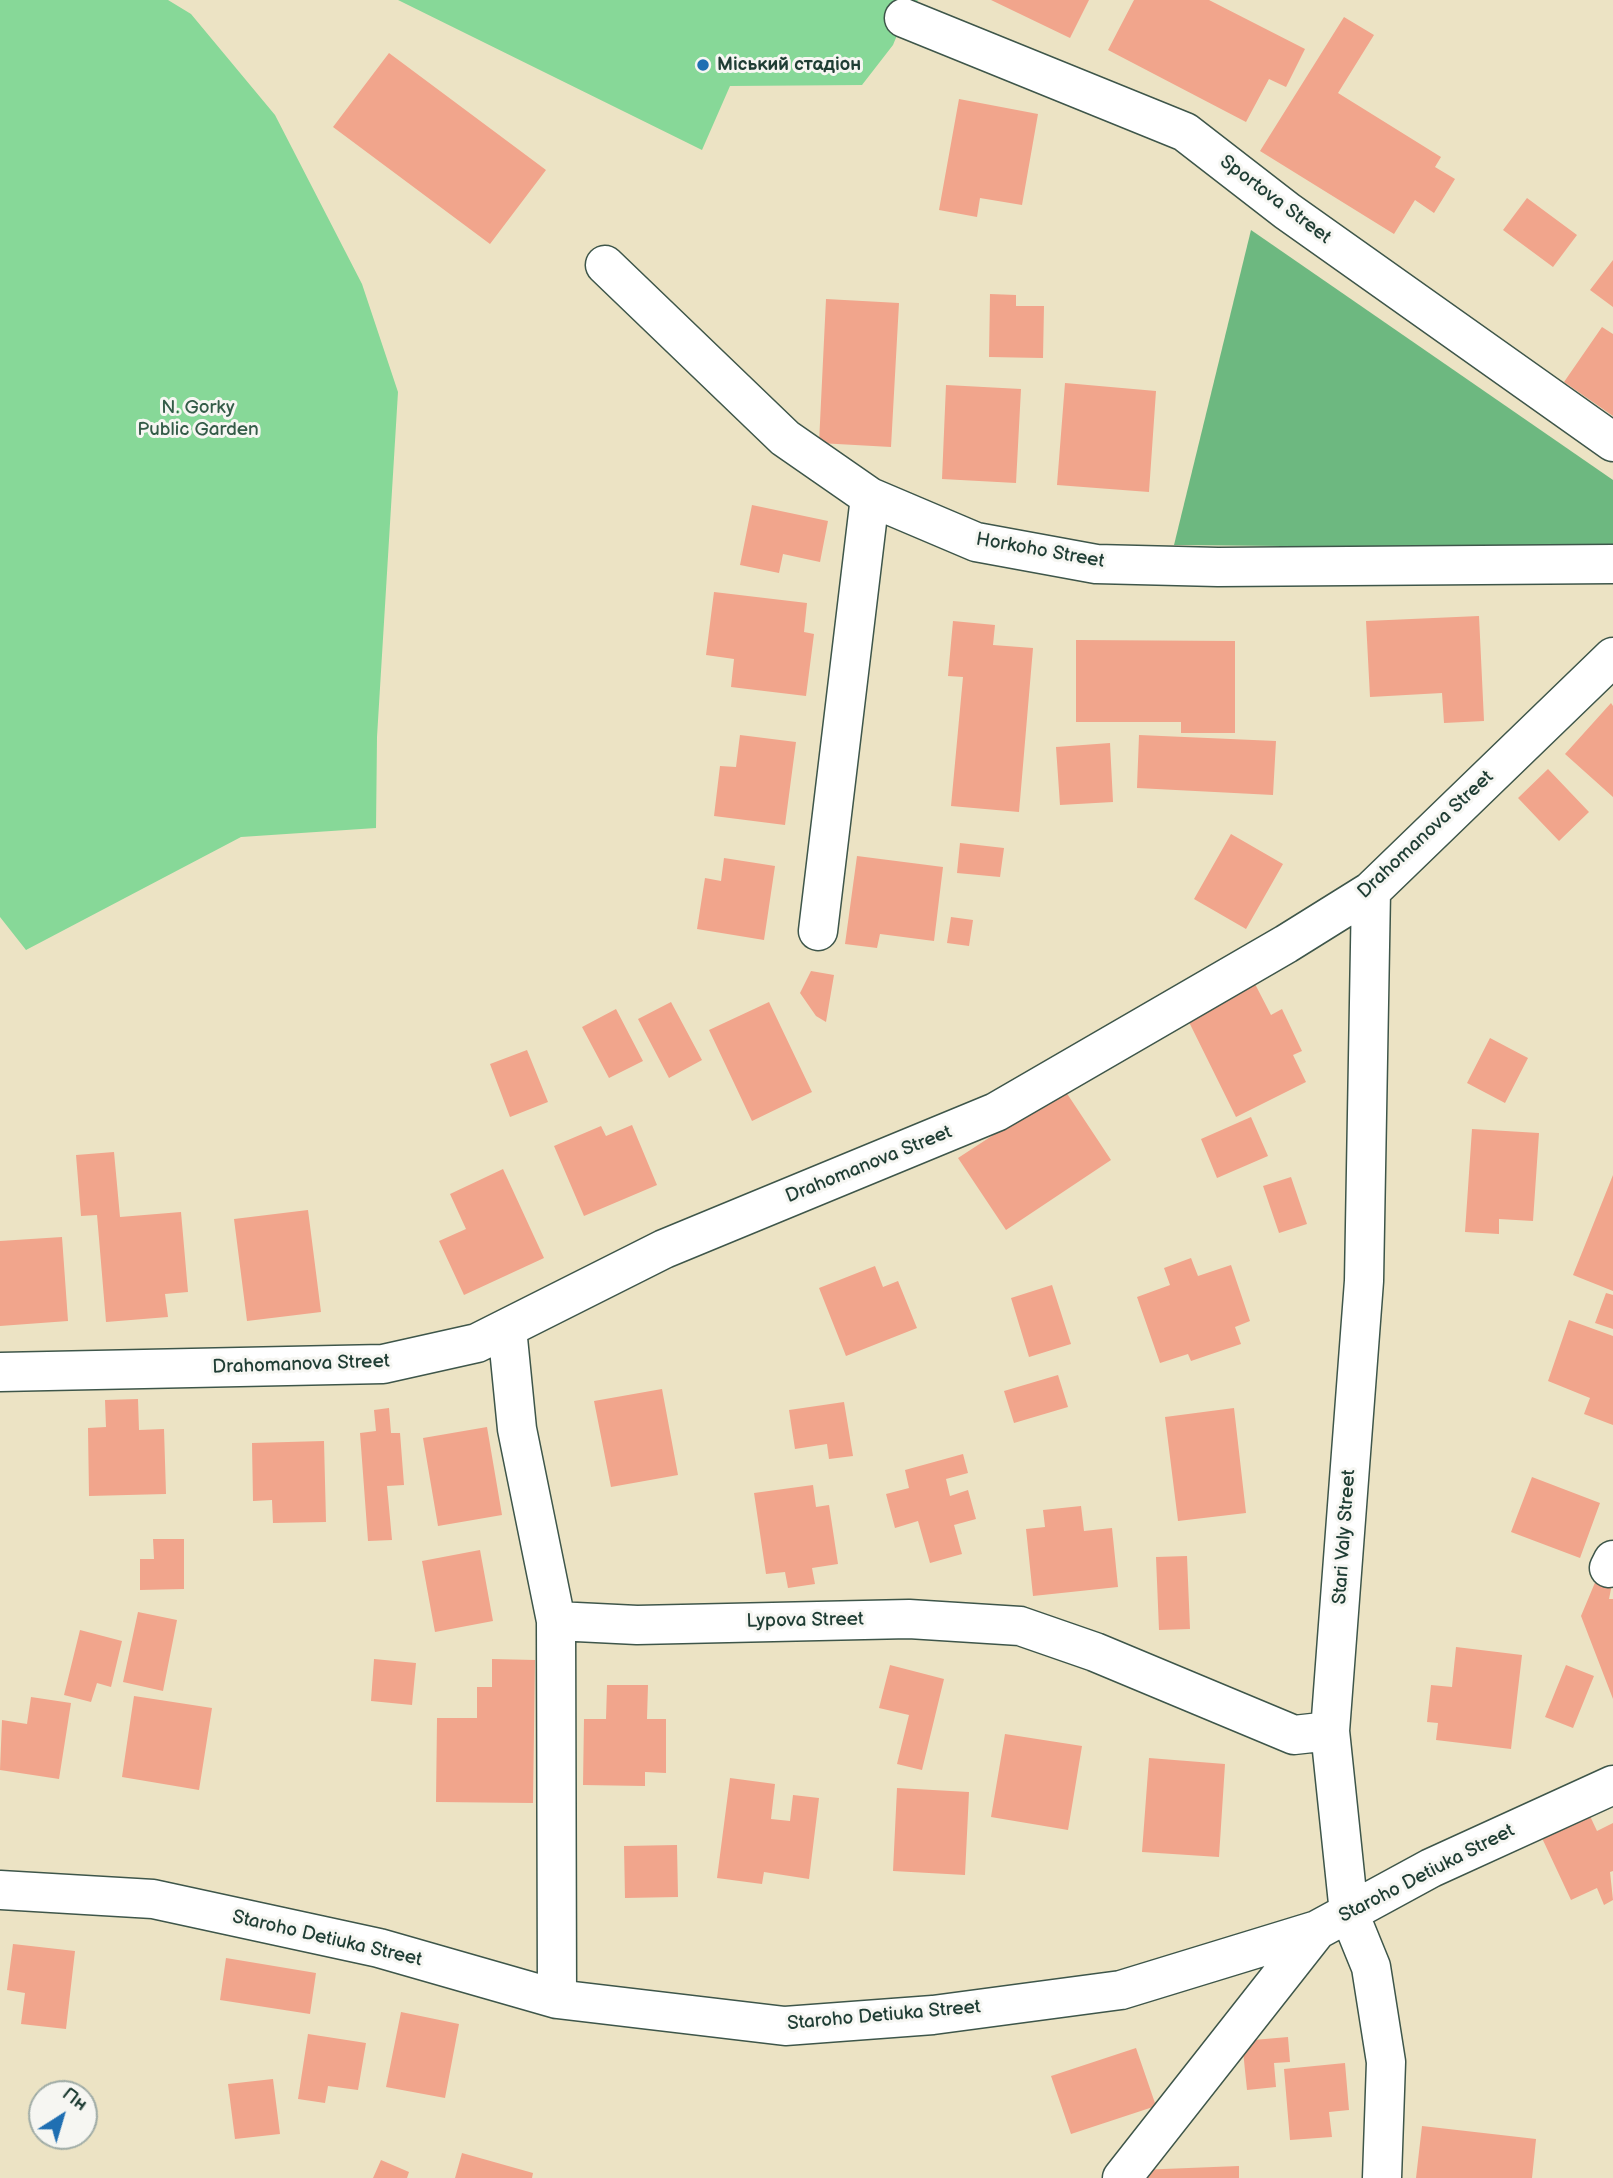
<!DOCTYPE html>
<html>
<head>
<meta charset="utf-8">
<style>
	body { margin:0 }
	#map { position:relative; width:1613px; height:2178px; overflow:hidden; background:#ece3c4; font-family:"Balsamiq Sans",sans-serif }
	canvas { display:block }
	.north { position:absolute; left:28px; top:2080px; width:70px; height:70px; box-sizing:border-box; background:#f6f6f2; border:2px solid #a0aca6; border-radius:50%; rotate:37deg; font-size:19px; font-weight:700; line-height:28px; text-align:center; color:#1f3d34 }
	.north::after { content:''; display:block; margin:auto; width:24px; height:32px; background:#1f6fb2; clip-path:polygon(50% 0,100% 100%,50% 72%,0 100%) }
</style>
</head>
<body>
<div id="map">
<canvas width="1613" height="2178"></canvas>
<div class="north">Пн</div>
</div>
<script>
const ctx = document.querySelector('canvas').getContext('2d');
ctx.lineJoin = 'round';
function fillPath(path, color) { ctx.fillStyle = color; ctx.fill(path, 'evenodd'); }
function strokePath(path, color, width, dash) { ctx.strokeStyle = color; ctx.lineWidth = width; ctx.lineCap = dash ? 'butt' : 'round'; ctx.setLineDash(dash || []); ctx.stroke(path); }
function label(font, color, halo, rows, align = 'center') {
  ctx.font = font + ' "Balsamiq Sans",sans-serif'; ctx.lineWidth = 6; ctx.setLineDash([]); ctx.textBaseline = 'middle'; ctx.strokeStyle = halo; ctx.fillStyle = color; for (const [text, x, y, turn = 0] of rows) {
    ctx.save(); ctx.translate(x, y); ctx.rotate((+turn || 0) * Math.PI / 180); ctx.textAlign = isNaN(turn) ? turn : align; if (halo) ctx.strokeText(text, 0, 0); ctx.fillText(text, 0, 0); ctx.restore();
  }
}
const green = new Path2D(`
	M0,0H168L191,14L275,115L362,284L398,392L377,737L376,828L241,837L26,950L0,917Z
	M398,0H918L904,18L893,45L862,85L730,86L702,150Z`);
const forest = new Path2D(`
	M1251,230L1613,480V544L1498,548L1174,545Z`);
const building = new Path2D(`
	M991,0H1089L1070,38Z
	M1134,0H1209L1305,49L1286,87L1269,79L1246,122L1108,50Z
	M1344,17L1374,35L1338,93L1441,157L1435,167L1455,179L1434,213L1415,200L1394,234L1260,151Z
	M389,53L546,170L490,244L333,127Z
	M959,99L1038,114L1022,205L980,198L977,217L939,210Z
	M1527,198L1577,235L1553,267L1503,230Z
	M1613,260V307L1590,290Z
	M990,294L1016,295V306H1044L1043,358L989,357Z
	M826,299L899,303L891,447L819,443Z
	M1602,327L1613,334V416L1564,382Z
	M1065,383L1156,391L1149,492L1057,485Z
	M946,385L1021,389L1016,483L942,479Z
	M752,505L828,521L820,562L783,554L779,573L740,565Z
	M714,592L807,603L804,632L814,634L806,696L731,687L734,659L706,655Z
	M1479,616L1484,721L1444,723L1442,693L1370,697L1366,621Z
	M953,621L995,625L993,645L1033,648L1019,812L951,806L963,677L948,676Z
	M1076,640L1235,641V733H1181V722H1076Z
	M1611,703L1613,706V797L1565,754Z
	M740,735L796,742L785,825L714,816L720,766L736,767Z
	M1139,735L1276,741L1273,795L1137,788Z
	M1110,743L1113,802L1060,805L1056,747Z
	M1548,769L1589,812L1559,841L1518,798Z
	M1231,834L1283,864L1246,929L1194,899Z
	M960,843L1004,848L1000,877L957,873Z
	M857,856L943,867L934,941L880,934L877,948L845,944Z
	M724,858L775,866L764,940L697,929L705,878L721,881Z
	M951,917L973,920L969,946L947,943Z
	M811,971L834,975L826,1022L816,1016L800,993Z
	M1255,984L1271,1015L1282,1009L1302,1051L1293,1055L1306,1082L1236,1117L1187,1018Z
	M671,1002L702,1060L669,1078L638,1019Z
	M769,1002L812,1092L752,1121L709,1030Z
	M616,1009L643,1061L609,1078L582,1027Z
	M1490,1038L1528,1058L1505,1103L1467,1083Z
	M527,1050L548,1102L510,1117L490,1064Z
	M1064,1089L1111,1160L1006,1230L958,1158Z
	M1251,1117L1268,1156L1217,1178L1201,1139Z
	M632,1125L657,1185L584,1216L554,1146L601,1126L606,1136Z
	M1472,1129L1539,1133L1533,1221L1499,1219V1234L1465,1232Z
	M114,1152L120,1217L181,1212L188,1292L165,1294L168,1317L106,1322L97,1215L81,1216L76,1155Z
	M503,1169L544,1258L464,1295L439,1241L466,1229L450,1194Z
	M1613,1175V1291L1573,1275Z
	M1291,1177L1307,1224L1279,1233L1263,1186Z
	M308,1210L321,1312L247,1321L234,1219Z
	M62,1237L68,1321L0,1326V1241Z
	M1191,1258L1198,1276L1231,1265L1250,1321L1235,1327L1241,1344L1191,1361L1188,1354L1160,1363L1137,1297L1170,1285L1164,1268Z
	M875,1266L883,1287L898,1281L917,1328L846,1356L819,1288Z
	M1052,1285L1071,1344L1029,1357L1011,1298Z
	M1606,1293L1613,1295V1329L1595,1323Z
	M1569,1320L1613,1336V1425L1584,1414L1590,1398L1548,1381Z
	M1058,1375L1068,1407L1014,1423L1004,1391Z
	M662,1389L678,1475L611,1487L594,1401Z
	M138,1399L139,1430L164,1429L166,1494L89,1496L88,1428L106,1427L105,1400Z
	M844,1402L853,1456L829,1459L827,1444L795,1449L789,1410Z
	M389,1408L391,1433H400L404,1485L387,1486L392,1540L368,1541L360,1433L376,1431L374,1410Z
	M1234,1408L1246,1513L1178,1521L1165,1417Z
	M487,1427L502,1515L438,1526L423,1438Z
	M324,1441L326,1522L273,1523L272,1500L253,1501L252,1443Z
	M963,1454L968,1473L946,1479L950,1496L968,1490L976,1519L954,1525L962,1554L930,1563L918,1521L895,1528L886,1494L909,1488L905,1470Z
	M1532,1477L1600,1503L1580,1558L1511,1532Z
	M813,1485L816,1507L829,1505L838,1564L812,1568L815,1584L788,1588L785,1572L766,1574L754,1493Z
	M1081,1506L1084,1531L1112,1528L1118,1587L1033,1596L1026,1529L1045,1527L1043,1510Z
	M153,1539H184V1589L140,1590V1559H154Z
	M480,1550L493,1621L435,1632L422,1561Z
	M1187,1556L1190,1629L1159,1630L1156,1557Z
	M1599,1573L1613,1579L1609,1599H1613V1699L1581,1616Z
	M138,1612L177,1620L163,1691L123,1682Z
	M80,1630L122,1641L111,1687L97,1683L91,1702L64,1695Z
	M1456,1647L1522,1655L1511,1749L1436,1740L1438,1723L1427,1722L1431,1685L1452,1687Z
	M374,1659L416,1663L412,1705L371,1701Z
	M492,1659L535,1660L533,1803L436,1802L437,1718H477V1687H492Z
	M890,1665L944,1679L922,1770L897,1764L909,1715L879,1708Z
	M1566,1665L1594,1676L1573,1728L1545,1717Z
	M607,1685H648L647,1719H666V1773L645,1772V1786L583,1785L584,1719H606Z
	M134,1696L212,1708L199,1790L122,1777Z
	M31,1697L71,1703L59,1779L0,1770L2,1720L27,1724Z
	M1005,1734L1082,1746L1068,1830L991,1817Z
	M1149,1758L1225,1764L1219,1857L1142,1852Z
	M730,1778L775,1784L771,1819L790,1821L793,1795L819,1798L809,1879L764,1872L762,1884L717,1878Z
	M897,1788L969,1792L965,1875L893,1871Z
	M1582,1799L1597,1831L1613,1823V1871L1610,1872L1613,1900L1604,1905L1597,1888L1571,1900L1534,1821Z
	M677,1845L678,1897L625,1898L624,1846Z
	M13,1944L75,1951L66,2029L21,2024L25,1993L7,1990Z
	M226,1958L316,1973L310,2014L220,2000Z
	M401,2012L459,2024L445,2098L386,2087Z
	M308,2034L366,2043L358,2090L328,2086L325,2103L298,2099Z
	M1288,2037L1290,2062L1274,2063L1276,2087L1247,2090L1242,2041Z
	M1136,2048L1156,2106L1071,2134L1051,2076Z
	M1345,2063L1349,2110L1329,2112L1332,2137L1290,2140L1284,2069Z
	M273,2079L280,2134L235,2139L228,2084Z
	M1422,2126L1536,2139L1532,2178H1416Z
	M462,2153L533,2173L532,2178H455Z
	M381,2160L409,2172L407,2178H373Z
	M1239,2166V2178H1138V2170Z`);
const minor = new Path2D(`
	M904,18L1185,132L1287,211L1613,442
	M605,265L785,438L870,497L976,542L1096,564L1218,567L1613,564
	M1371,891L1364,1281L1330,1731L1349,1913L1371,1967L1386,2062L1382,2178
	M818,931L870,497
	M507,1328L517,1429L556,1621L637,1625L909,1619L1020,1626L1095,1652L1294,1735L1330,1731
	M0,1372L383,1364L477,1343L664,1249L996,1112L1286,944L1371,891L1613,657
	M1609,1568L1613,1560
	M556,1621L557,1999
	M0,1890L153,1899L379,1948L557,1999L785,2026L933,2015L1121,1990L1317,1930L1431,1868L1613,1785
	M1122,2178L1317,1930`);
const markers = [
	[703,65,7,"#1f6fb2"]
];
const poiNames = [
	["Міський стадіон",717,65]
];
const streetNames = [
	["Sportova Street",1275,200,37],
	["Horkoho Street",1040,551,10],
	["Drahomanova Street",1426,835,-43],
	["Drahomanova Street",869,1165,-22],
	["Drahomanova Street",301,1365,-2],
	["Stari Valy Street",1345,1537,-86],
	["Lypova Street",805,1621,-1],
	["Staroho Detiuka Street",1427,1874,-27],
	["Staroho Detiuka Street",327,1939,13],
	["Staroho Detiuka Street",884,2016,-5]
];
const parkNames = [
	["N. Gorky",198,408],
	["Public Garden",198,430]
];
fillPath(green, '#87d898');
fillPath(forest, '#6db880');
fillPath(building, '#f1a58c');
strokePath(minor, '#3e564a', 41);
strokePath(minor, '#fff', 38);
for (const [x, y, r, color] of markers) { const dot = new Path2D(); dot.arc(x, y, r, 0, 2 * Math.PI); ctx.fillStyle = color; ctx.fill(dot); strokePath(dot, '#f6f6f2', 2.5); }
label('bold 19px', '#1f3d34', '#f6f6f2', poiNames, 'left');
label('19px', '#1f3d34', '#f6f6f2', streetNames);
label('19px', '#345c48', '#f6f6f2', parkNames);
</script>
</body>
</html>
